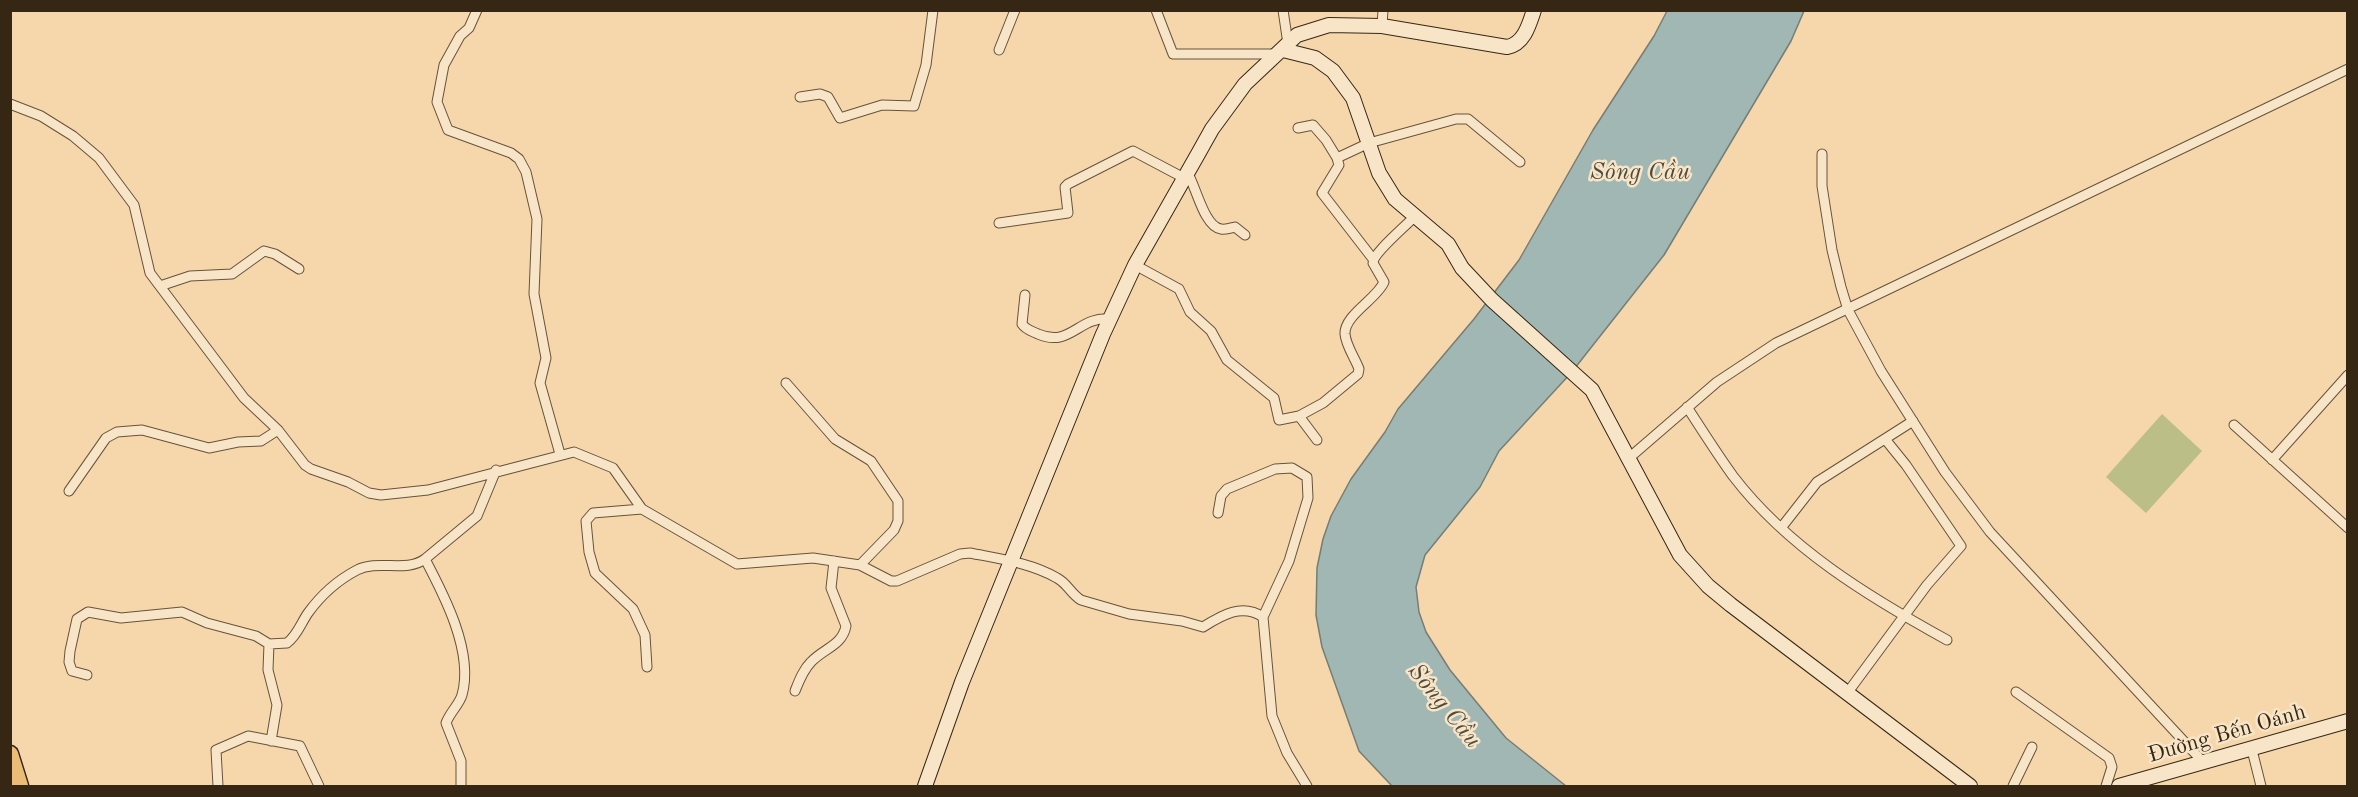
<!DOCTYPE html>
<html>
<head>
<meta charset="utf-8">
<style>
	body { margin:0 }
	#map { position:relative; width:2358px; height:797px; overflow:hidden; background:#f5d7ab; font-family:"Old Standard TT",serif }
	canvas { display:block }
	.frame { position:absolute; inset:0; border:12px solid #362714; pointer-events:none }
</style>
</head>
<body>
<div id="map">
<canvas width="2358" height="797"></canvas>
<div class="frame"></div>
</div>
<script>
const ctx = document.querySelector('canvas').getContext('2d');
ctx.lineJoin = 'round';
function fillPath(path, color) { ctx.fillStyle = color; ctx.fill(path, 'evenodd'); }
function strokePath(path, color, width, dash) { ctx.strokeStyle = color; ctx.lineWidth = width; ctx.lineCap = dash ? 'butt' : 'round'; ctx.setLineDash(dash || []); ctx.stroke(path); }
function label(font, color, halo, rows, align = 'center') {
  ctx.font = font + ' "Old Standard TT",serif'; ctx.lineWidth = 5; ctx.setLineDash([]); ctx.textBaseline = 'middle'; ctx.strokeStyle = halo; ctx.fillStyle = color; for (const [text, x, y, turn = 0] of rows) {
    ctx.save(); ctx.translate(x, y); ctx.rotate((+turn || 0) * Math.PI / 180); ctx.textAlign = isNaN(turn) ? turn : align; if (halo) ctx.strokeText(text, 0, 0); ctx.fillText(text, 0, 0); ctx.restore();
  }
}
const green = new Path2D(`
	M2162,414L2202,451L2146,513L2106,477Z`);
const water = new Path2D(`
	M1667,11H1804L1791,41L1664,255L1571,373L1499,451L1480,487L1425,555L1416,587L1419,612L1426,632L1450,670L1506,738L1566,786H1392L1359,751L1322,647L1316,615L1317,568L1323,539L1331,516L1351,479L1385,432L1398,409L1474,319L1519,260L1593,130L1654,36Z`);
const street = new Path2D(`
	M477,10L469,28L460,36L444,65L437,102L448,130L511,153L519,159L526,172L537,219L534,294L546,358L540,383L560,454
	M1156,10L1173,54H1276
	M1283,10L1288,44
	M1382,26L1383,10
	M999,50L1015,10
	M800,97L820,94L828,97L840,118L882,105L914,106L926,65L933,10
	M10,104L41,116L73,136L99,158L134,205L150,273L244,398L278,430L305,465L311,469L348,482L369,493L381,495L428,490L574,452L613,468L642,509L737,564L813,558L860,565L891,581H897L960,554L970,553C1000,559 1031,563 1057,578C1067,583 1071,594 1081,600L1129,614L1182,621L1203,627C1222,615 1242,603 1263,617
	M1298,128L1313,125L1326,140L1337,158L1339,165L1322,193L1373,259
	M1822,154V186L1832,250L1841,287L1848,310L1881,371L1945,472L1990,532L2204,763
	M1337,158L1369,143L1456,119H1468L1520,162
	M1187,172C1196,186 1204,227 1221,229C1226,230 1231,228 1235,227L1245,235
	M999,223L1068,213L1065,187L1068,184L1133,151L1184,178
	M1135,265L1179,289L1190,312L1211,331L1227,360L1274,398L1279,420L1299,416L1317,440
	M160,286L190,276L232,274L264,251L275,254L299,269
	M1025,295L1022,324C1026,330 1032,331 1038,334C1071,348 1078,316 1110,319
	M786,383L835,439L871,461L898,501V521L894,530L860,565
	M1687,407C1702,430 1717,454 1733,476C1788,548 1869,597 1947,640
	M1299,416L1323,403L1358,374L1359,369C1355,358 1346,346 1345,334C1344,315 1377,299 1384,282L1373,263C1373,253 1406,226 1415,216
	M2234,425L2348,528
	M1629,458L1717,382L1776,343L2348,69
	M2272,460L2348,375
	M69,491L106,438L117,432L142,430L209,448L238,442L261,441L278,430
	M642,509L593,513L586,521L589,552L595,573L633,609L645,635L647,667
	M1218,513L1221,496L1227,489L1275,469L1292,468L1307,477L1308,498L1289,561L1263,617L1272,716L1287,753L1307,786
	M1781,528L1817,482L1913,421
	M425,559C444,595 474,652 462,695C459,705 450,712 446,723L461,761V786
	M269,644L268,670L277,705L271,741
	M87,675L72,671L69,662L70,651L77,619L88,612L121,618L182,612L207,623L256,636L269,644L287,643C297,636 301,623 308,613C321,595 338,580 357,570C378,559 406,573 425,559L477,516L496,470
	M795,691C799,681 803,670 811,662C824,648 842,646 846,626L831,588L834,561
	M1848,692L1927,585L1961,546L1906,465L1885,439
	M2016,692L2109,758L2112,767L2106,786
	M2252,750L2261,786
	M218,786L216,750L248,736L300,746L319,786
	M2013,786L2032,747`);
const secondary = new Path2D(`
	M1283,50L1315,58L1333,71L1353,98L1379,173L1395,199L1448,244L1462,268L1492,300L1592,390L1680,555L1708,586L1731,605L1970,786
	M925,786L962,682L1103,334L1135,265L1198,154L1212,129L1245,84L1297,35L1329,25L1382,26L1507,47C1524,44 1529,25 1534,10
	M2119,786L2348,721`);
const highway = new Path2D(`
	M10,754L20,786`);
const streetNames = [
	["Đường Bến Oánh",2227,734,-16]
];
const waterNames = [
	["Sông Cầu",1640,173],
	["Sông Cầu",1444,706,51]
];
fillPath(green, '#bcbe88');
fillPath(water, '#a0b7b4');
strokePath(water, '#767d74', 1.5);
strokePath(street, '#66533a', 11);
strokePath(secondary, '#362714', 16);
strokePath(highway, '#362714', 19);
strokePath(street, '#f8e5c8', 9);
strokePath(secondary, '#f8e5c8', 14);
strokePath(highway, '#eabc76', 16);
label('22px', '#362714', '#f8e5c8', streetNames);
label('italic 24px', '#504b3c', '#f8e5c8', waterNames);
</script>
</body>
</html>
